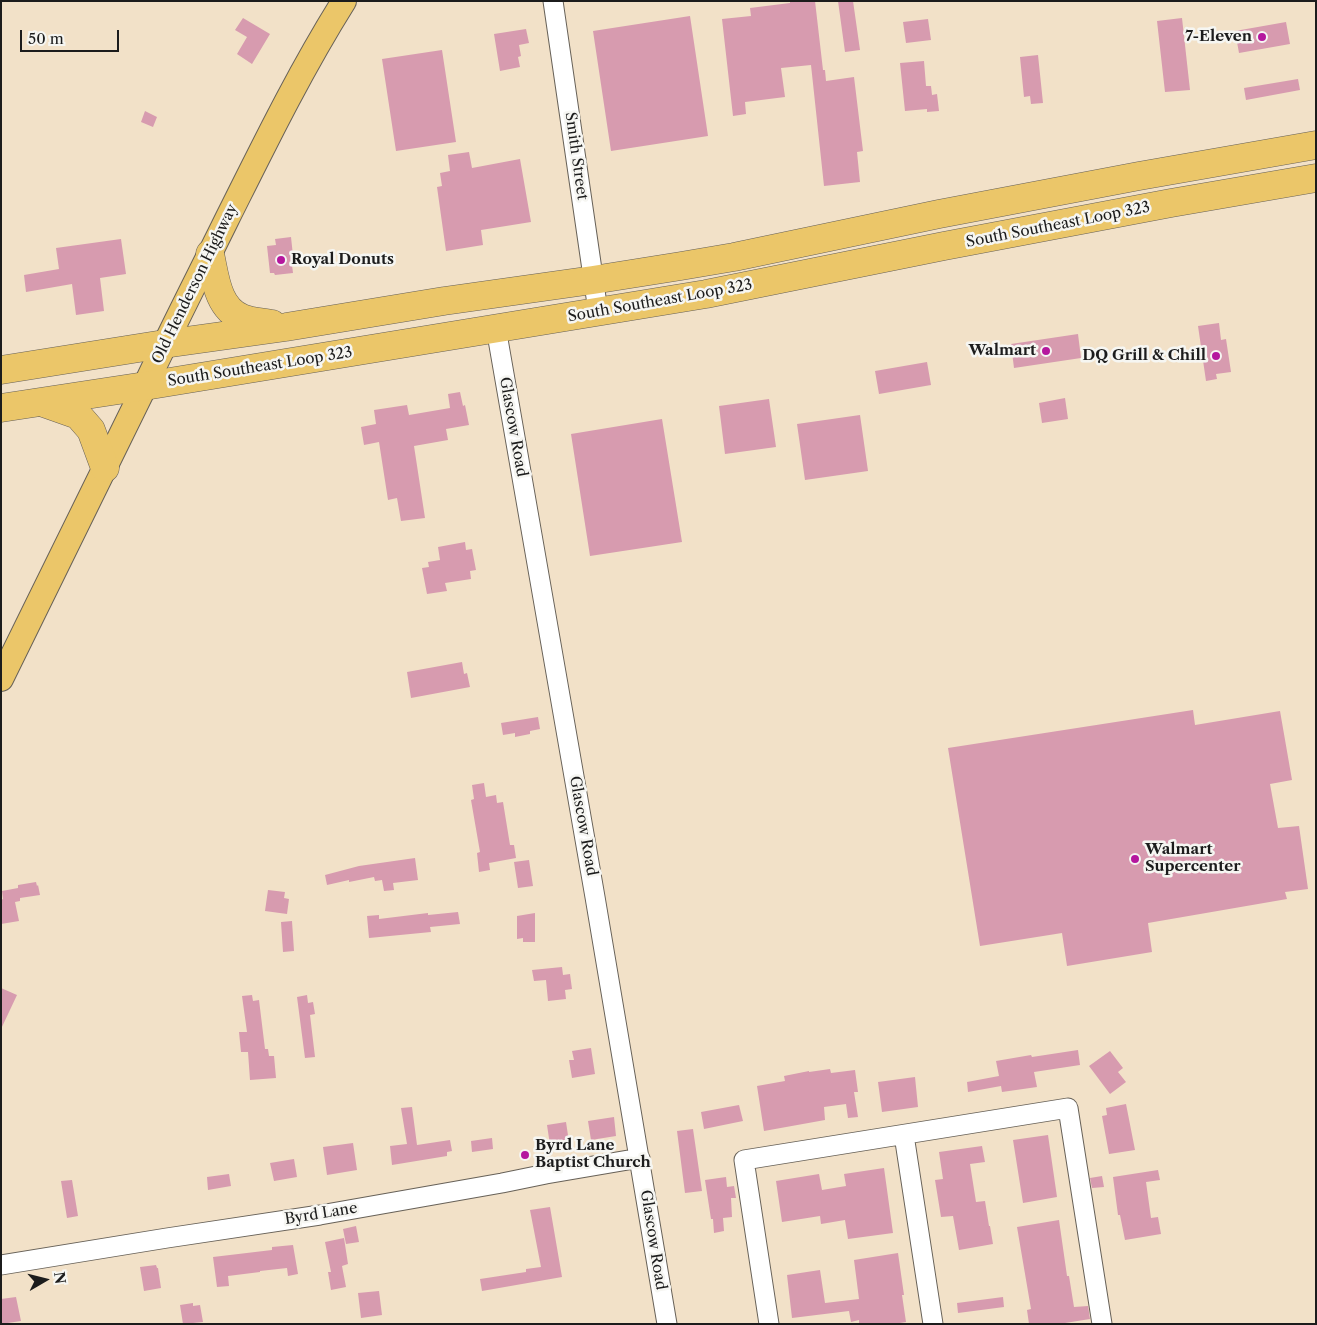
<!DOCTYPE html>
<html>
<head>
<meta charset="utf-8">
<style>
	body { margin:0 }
	#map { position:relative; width:1317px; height:1325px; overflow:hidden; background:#f2e1c8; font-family:"Libre Caslon Text",serif }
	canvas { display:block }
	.frame { position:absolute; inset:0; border:2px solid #1c1c1c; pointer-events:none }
	.north { position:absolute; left:20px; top:1255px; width:50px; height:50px; -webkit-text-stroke:4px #f6f6f2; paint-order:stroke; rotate:82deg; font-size:14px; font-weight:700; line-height:20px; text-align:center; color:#1c1c1c }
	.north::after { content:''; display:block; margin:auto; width:18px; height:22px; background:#1c1c1c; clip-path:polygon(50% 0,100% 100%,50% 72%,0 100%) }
	.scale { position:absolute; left:20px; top:30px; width:99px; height:22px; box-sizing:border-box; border:2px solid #1c1c1c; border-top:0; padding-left:6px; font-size:15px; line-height:18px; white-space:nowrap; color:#1c1c1c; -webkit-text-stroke:4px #f6f6f2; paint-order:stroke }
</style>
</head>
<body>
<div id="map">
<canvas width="1317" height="1325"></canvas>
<div class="frame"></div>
<div class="north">N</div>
<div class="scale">50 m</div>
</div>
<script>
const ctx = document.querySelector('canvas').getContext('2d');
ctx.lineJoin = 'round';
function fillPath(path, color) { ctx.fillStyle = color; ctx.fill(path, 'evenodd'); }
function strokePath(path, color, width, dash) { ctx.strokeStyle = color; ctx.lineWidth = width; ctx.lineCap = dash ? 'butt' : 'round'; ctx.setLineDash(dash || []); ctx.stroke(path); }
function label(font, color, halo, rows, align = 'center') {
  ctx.font = font + ' "Libre Caslon Text",serif'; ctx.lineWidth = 5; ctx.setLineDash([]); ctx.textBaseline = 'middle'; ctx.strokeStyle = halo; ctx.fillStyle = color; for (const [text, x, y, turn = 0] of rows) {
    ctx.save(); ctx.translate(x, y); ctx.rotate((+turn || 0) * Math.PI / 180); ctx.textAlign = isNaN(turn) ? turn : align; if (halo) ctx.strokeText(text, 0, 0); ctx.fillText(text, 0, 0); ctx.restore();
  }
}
const building = new Path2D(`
	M790,1H815L823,70H825L826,81L854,77L863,151L857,152L860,182L824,186L811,65L781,68L785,97L745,102L746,114L733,116L722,19L751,16L750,8L790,3Z
	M838,1H853L860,50L845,52Z
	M690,16L708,136L611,151L593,31Z
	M243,18L270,34L252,64L237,54L247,37L235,30Z
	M1182,18L1190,90L1165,92L1157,21Z
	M928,19L931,40L906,43L903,22Z
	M1286,22L1290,44L1239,53L1235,31Z
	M526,29L529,43L519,45L521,56L518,57L520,67L500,71L494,34Z
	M442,50L456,142L396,151L382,59Z
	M1038,55L1043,103L1031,104L1030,96L1024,97L1020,57Z
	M924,61L926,86H931L932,95L937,94L939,111L927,112V109L905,111L900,63Z
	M1298,79L1300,90L1246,100L1244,88Z
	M145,111L157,117L153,127L141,122Z
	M469,152L472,168L520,159L531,222L481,230L483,245L446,251L437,187L442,186L440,173L450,171L448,155Z
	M291,237L294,265H292L293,273L275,275L274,273H270L267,246L276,245L275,239Z
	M121,239L126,274L100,278L104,311L76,315L72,284L26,292L24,275L59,269L56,248Z
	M1219,323L1221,340L1226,339L1231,372L1216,374L1217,379L1206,381L1198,326Z
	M1078,334L1081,358L1014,368L1011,344Z
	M927,362L931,385L879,394L875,371Z
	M460,392L463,406L465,405L469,425L446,429L448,440L414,446L425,518L401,521L397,498L388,500L379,442L364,445L361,427L376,424L374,410L407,405L409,415L450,408L448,394Z
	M1065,398L1068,419L1042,423L1039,403Z
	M769,399L776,447L725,454L719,406Z
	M860,415L868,471L805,480L797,424Z
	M662,419L682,542L590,556L571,434Z
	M465,542L466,550L472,549L476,570L470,571L471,579L445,583L447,591L427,594L422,568L429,567L428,562L440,560L438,547Z
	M462,662L464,674L467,673L470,687L411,698L407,672Z
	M1193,710L1195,725L1280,711L1292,780L1270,784L1278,828L1299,826L1308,889L1285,892L1287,899L1148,923L1152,952L1067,966L1062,933L980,946L948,748Z
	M538,717L540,729L530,731V734L515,737V733L503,735L501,723Z
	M484,783L486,797L496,795L497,803L503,802L510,845H514L516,858L489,863L490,870L479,872L477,853L480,852L471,800L474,799L472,785Z
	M415,858L418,880L393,883L394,890L384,891L382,880L375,881L374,877L349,882V880L327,885L325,875L359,866Z
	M529,860L533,886L518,888L514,862Z
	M36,882L37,886L38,885L40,895L20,898V901L15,902L19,921L1,924V900L3,899L2,891L18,888V885Z
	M268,890L285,892L284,898L289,899L287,914L265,911Z
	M458,912L460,924L430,927L431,932L369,938L367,916L379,915V919L428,913V915Z
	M535,913V942H523V938L517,939V916Z
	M292,921L294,951L283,952L281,922Z
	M562,967L563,975L570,974L572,989L565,990L566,999L548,1001L546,980L534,981L532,970Z
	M1,988L17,995L1,1029Z
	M252,995L253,1001L259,1000L265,1049H268L269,1056H274L276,1078L250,1080L248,1052H241L239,1032H247L242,996Z
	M307,995L308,1003L313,1002L315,1014L310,1015L315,1057L305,1058L297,997Z
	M591,1048L595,1074L572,1078L569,1060H574L572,1051Z
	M1078,1050L1080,1065L1034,1072L1037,1087L1002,1092L1001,1086L968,1092L967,1082L999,1076L996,1061L1031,1055L1032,1057Z
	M1110,1051L1123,1068L1118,1072L1126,1082L1110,1094L1089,1066Z
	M830,1069L831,1073L855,1070L858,1092H854L858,1117L848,1118L846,1104L824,1107L825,1120L764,1131L757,1086L785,1081L784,1076L809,1071V1072Z
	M915,1077L918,1107L882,1112L878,1082Z
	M1126,1104L1135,1150L1109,1154L1102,1116L1107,1115L1106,1108Z
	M739,1105L743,1121L704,1129L701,1112Z
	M412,1107L417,1145L450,1140L452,1151L447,1152V1156L392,1165L390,1146L407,1144L401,1108Z
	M614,1117L616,1136L591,1140L588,1121Z
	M566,1122L569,1142L550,1145L547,1125Z
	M693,1129L702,1191L685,1193L677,1131Z
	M1048,1135L1057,1197L1023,1203L1013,1140Z
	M492,1138L493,1149L472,1152L471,1141Z
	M353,1143L357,1170L327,1175L323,1147Z
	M982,1146L985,1162L970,1164L976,1202L985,1201L989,1226H990L993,1244L959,1250L953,1216L941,1217L935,1180L943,1179L939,1152Z
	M294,1159L297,1177L274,1181L270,1163Z
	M884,1168L893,1233L848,1239L845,1220L821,1224L820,1216L782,1222L776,1181L819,1174L822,1190L846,1186L844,1174Z
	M1158,1170L1160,1180L1146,1182L1151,1218L1158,1217L1161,1234L1125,1240L1120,1215H1118L1113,1177Z
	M229,1174L231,1186L208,1190L207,1177Z
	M1102,1176L1104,1187L1092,1188L1090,1178Z
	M726,1177L727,1187L734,1186L736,1198H731L732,1217L723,1218L724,1231L714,1233L713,1219H711L705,1180Z
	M72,1180L78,1216L67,1218L61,1181Z
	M550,1207L562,1277L482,1291L480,1279L526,1272V1269L541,1267L530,1210Z
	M1059,1220L1067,1276H1069L1074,1307L1088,1306L1090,1319L1065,1323V1324H1029L1027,1310L1031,1309L1017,1227Z
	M356,1226L359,1242L346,1244L343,1229Z
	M344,1238L348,1264L342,1266L346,1287L331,1290L328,1272H331L325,1242Z
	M293,1245L298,1274L288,1276L287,1268L260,1271V1272L228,1276L229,1286L217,1287L213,1257L272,1250V1247Z
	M898,1253L904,1295H902L906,1322L894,1324H859V1320L851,1322L849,1311L792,1318L787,1275L820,1270L825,1303L859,1299L854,1260Z
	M156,1265L157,1268H158L161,1288L144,1291L140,1267Z
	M379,1291L382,1315L361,1318L358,1293Z
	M16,1297L21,1321L1,1324V1299Z
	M1003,1297L1004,1307L958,1313L957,1303Z
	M193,1303V1306L200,1305L203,1322L183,1324L180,1305Z`);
const minor = new Path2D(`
	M553,1L598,311
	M496,328L595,897L667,1324
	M904,1135L933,1324
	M1,1265L167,1238L320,1215L502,1183L546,1174L640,1158
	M769,1324L744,1160L1068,1108L1102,1324`);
const major = new Path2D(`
	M1,679L145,386C171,330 200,274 227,219C264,145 300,71 344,1`);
const highway = new Path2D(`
	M210,254C215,276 217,308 242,318C251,322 263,322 272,324
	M1,370L164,344L286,327L444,301L593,280L681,266L734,257L939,214L1139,176L1316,145
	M44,403L78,415L91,430L105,468
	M1,408L145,386L706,294L944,246L1171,203L1316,178`);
const markers = [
	[1262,37,5,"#b5179e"],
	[281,260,5,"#b5179e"],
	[1046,351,5,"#b5179e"],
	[1216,356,5,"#b5179e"],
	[1135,859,5,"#b5179e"],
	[525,1155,5,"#b5179e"]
];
const poiNames = [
	["7-Eleven",1252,37],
	["Royal Donuts",291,260,"left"],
	["Walmart",1036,351],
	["DQ Grill & Chill",1206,356],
	["Walmart",1145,850,"left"],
	["Supercenter",1145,867,"left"],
	["Byrd Lane",535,1146,"left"],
	["Baptist Church",535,1163,"left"]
];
const streetNames = [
	["Smith Street",576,156,82],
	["South Southeast Loop 323",1058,225,-11],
	["Old Henderson Highway",195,284,-64],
	["South Southeast Loop 323",660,301,-10],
	["South Southeast Loop 323",260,367,-9],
	["Glascow Road",513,427,80],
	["Glascow Road",583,826,80],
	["Byrd Lane",321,1214,-9],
	["Glascow Road",653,1240,81]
];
fillPath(building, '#d79baf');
strokePath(minor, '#676158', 21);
strokePath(major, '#676158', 26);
strokePath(highway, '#676158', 29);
strokePath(minor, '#fff', 19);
strokePath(major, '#ebc669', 24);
strokePath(highway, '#ebc669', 28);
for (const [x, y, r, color] of markers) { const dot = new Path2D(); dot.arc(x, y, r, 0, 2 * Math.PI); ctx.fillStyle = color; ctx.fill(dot); strokePath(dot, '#f6f6f2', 2); }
label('bold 15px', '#1c1c1c', '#f6f6f2', poiNames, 'right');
label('15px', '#1c1c1c', '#f6f6f2', streetNames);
</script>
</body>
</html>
